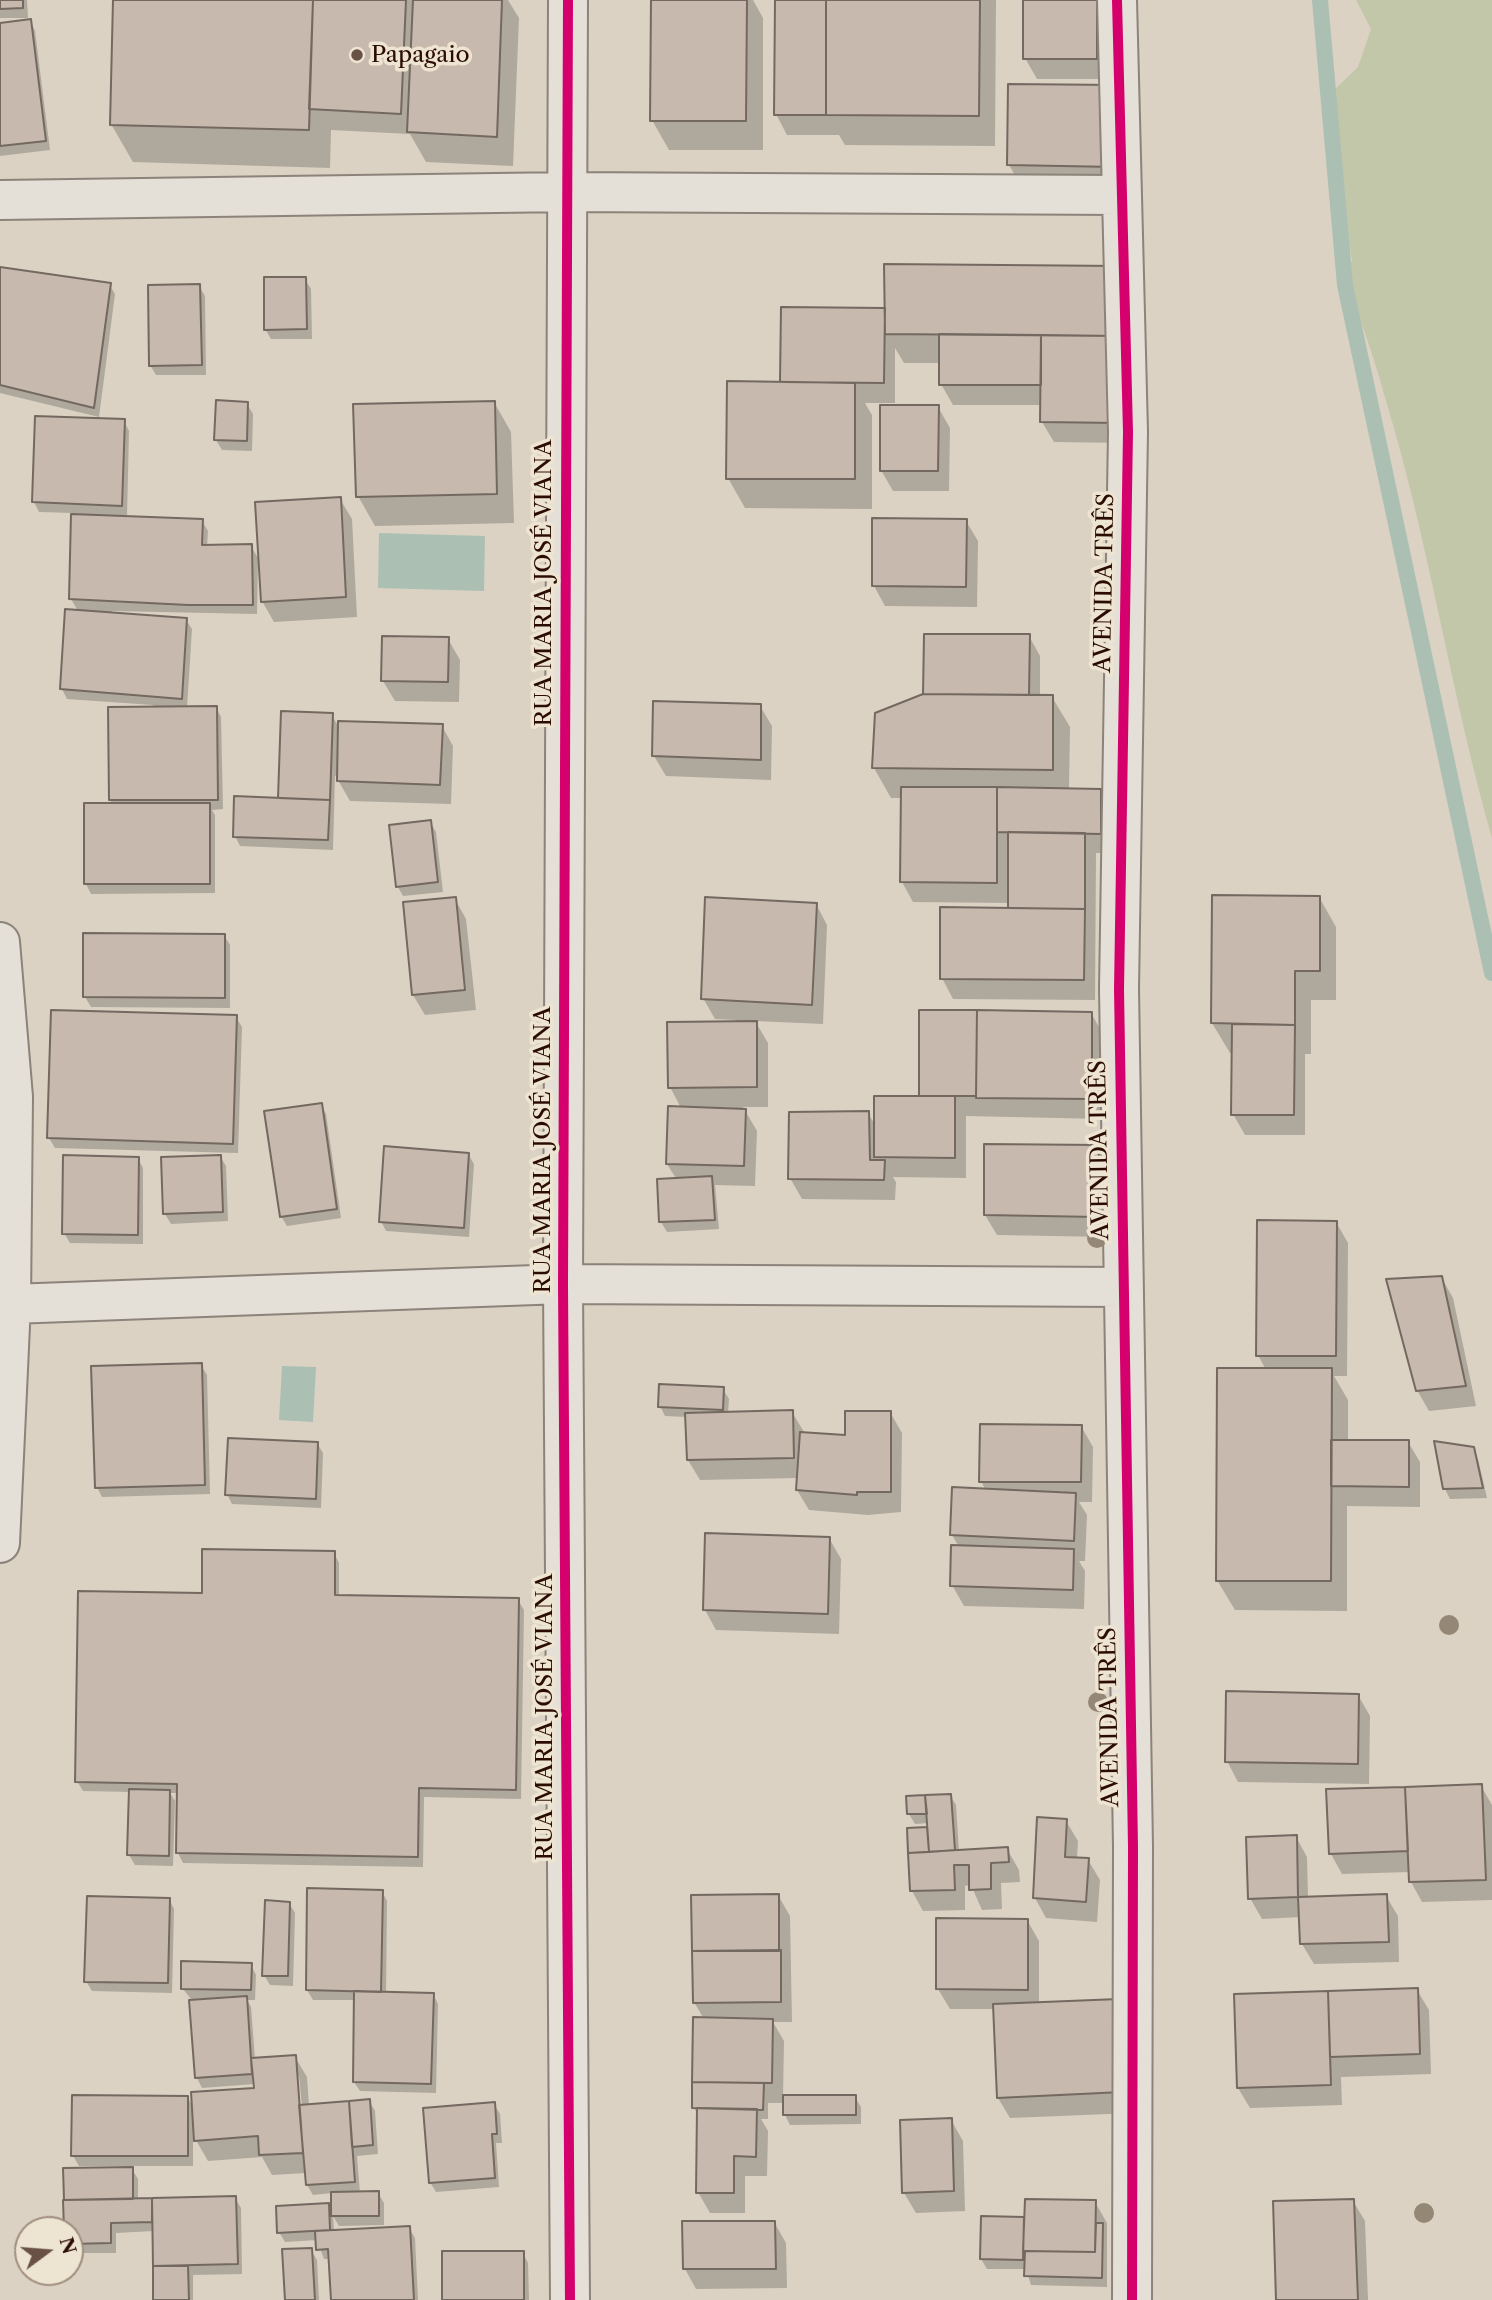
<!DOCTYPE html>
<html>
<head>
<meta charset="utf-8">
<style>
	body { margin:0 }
	#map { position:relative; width:1492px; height:2300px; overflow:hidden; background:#dbd2c3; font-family:"Libre Caslon Text",serif }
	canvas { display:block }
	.north { position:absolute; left:14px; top:2216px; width:70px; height:70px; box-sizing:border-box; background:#eee4d2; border:2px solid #a08e7f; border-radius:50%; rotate:74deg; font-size:19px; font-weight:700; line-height:28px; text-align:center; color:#2b0c02 }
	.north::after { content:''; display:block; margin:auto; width:24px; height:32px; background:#695146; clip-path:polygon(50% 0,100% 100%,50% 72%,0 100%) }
</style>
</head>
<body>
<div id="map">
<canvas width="1492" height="2300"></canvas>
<div class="north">N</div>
</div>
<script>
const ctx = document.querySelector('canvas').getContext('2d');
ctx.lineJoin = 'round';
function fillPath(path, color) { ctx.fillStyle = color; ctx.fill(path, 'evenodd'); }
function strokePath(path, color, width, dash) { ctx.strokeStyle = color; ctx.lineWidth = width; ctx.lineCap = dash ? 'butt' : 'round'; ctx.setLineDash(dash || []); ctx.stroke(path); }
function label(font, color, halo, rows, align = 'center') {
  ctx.font = font + ' "Libre Caslon Text",serif'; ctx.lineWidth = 7; ctx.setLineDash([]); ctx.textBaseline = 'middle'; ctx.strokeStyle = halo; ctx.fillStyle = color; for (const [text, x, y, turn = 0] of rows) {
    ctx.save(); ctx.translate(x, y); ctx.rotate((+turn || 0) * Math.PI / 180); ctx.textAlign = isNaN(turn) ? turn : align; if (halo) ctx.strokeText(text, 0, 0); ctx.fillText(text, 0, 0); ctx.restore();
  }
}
const green = new Path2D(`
	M1356,0H1492V838C1453,702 1432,561 1393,425C1379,377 1367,330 1345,285L1352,260L1328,137L1327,97L1358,67L1371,29Z`);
const water = new Path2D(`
	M379,533L485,536L484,591L378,588Z
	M282,1366L316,1367L313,1422L279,1420Z`);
const shadow = new Path2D(`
	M0,0H27L28,18H0Z
	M114,0H508L519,18L513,166L426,162L410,134L331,130L330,168L133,162L111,124Z
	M652,0H753L763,18V150H669L652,120Z
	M777,0H996L995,146L845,145L839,135H787L776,114Z
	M1025,0H1103L1108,79H1037L1025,58Z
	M30,21L35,31L50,150L0,156V25Z
	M1010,85L1127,187L1021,185L1009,165Z
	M1119,268L1129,443L1054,442L1042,422V405H953L941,384V363H904L895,348V403H865L872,415V509L745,508L728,478L782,384L884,310Z
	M0,269L109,284L115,294L99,417L0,393Z
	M305,279L311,289L312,339H271L265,329Z
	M199,286L205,296L206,375H156L150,365Z
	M494,402L511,432L514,523L375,526L358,496Z
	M247,404L253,414L252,451L222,450L216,440Z
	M938,407L950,428L949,491H893L881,470Z
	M124,421L129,431L127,518L202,521L208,531L207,547L251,546L258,558L257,614L112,611V614L186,620L192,629L187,708L216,707L221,717L223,809L212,810L215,815V893L91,894L86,884L113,805L110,800L153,705L67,699L62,689L78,611L71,599L73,513L39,512L34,502Z
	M340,499L352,519L357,617L274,622L262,601Z
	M966,521L978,541L977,607L885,606L874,586Z
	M1029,636L1040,656V697H1052L1070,727L1069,790H1100L1111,811L1112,853H1096L1095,1000L953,999L942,978L1010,910V903L913,902L902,882L903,798H891L874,768L925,695Z
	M448,639L460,660L459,702L395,701L383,681Z
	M760,706L772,726L771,780L666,776L654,756Z
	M331,714L340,729L442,726L453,746L451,804L350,801L335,775L333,850L240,846L235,836L280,800Z
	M430,822L436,832L443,892L403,896L398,887Z
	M1319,897L1336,927V1000H1311V1054H1305V1135H1245L1233,1114L1234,1053H1230L1212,1023Z
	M455,899L466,919L476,1010L425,1015L413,995Z
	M816,904L827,925L823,1024L755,1021L768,1043V1107H743L757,1131L755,1186L715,1185L719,1229L667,1232L661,1222L677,1180L667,1164L681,1108L670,1087L736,1023V1020L715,1019L703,998Z
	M224,935L230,945V1008L91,1007L85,997Z
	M921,1012L1091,1013L1103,1034V1119L966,1116V1178L893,1177L896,1182L895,1200L802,1199L790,1178L868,1113L875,1125L921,1097Z
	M236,1017L242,1027L238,1153L55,1148L49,1138Z
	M321,1105L326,1114L341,1218L287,1226L281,1216Z
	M1098,1147L1110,1167L1109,1237L997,1235L985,1215Z
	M468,1154L474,1164L469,1237L386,1231L381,1221Z
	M220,1156L226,1166L228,1221L171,1224L165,1214Z
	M138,1159L143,1168V1244L70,1243L64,1233Z
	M1336,1222L1348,1243L1347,1376H1334L1348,1400V1442H1408L1420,1462V1507L1347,1506V1611L1235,1610L1217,1580L1266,1370L1258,1355Z
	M1441,1277L1453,1298L1476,1406L1429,1411L1417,1390Z
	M201,1365L207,1375L210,1494L102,1497L97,1487Z
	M723,1389L729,1399L728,1413L792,1412L804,1432L847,1437L890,1412L902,1433L901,1512L868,1515L809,1510L797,1490L798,1478L700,1480L688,1460L687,1417L665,1416L660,1406Z
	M1081,1426L1093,1447L1092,1502H1079L1087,1515L1085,1561H1079L1085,1571L1084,1609L964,1606L952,1585L959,1547L952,1535L986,1491L981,1481Z
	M317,1443L323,1453L321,1508L232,1504L227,1494Z
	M1472,1449L1478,1459L1487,1498L1450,1499L1445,1489Z
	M829,1538L841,1559L839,1634L716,1630L705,1610Z
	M334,1553L339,1563V1597L518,1600L524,1610L521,1799L424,1797L423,1867L183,1863L178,1853L179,1793H170L175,1801L173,1866L135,1865L129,1855L131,1792L83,1791L77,1781L203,1595Z
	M1358,1695L1370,1716L1369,1784L1238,1782L1227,1761Z
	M1481,1786L1492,1805V1900L1422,1902L1411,1882L1410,1872L1342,1874L1331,1854Z
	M950,1795L956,1805L959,1852L1007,1849L1019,1870L1020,1882L1001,1883L1002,1909L982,1910L971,1885L965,1886V1910L923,1911L912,1891L908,1829L929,1828V1823L915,1824L909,1814Z
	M1066,1821L1078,1841L1077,1859L1088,1860L1100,1880L1097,1922L1046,1918L1035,1898Z
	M1296,1837L1307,1857L1308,1898L1386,1896L1398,1916L1399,1962L1314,1964L1302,1944L1301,1917L1262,1919L1250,1898Z
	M382,1891L387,1901L386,1994H433L438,2004L436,2093L360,2091L354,2082L356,2000H313L307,1990Z
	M778,1895L790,1916L792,2022H773L784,2041L783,2097H855L861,2107V2124L790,2125L785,2115V2103H768V2119H761L768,2131L767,2176H745V2213H710L698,2192L699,2117L694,2108L695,2019H704L694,2002Z
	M169,1899L174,1909L172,1993L92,1991L86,1981Z
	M289,1903L295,1913L293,1986L270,1985L264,1975Z
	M1027,1920L1039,1941V2004L1133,2113L1010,2118L998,2098L995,2009H950L938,1989Z
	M251,1965L256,1975L255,2000H247L251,2007L255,2059L295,2057L307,2077L309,2106L369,2101L375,2111L378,2154L357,2156L360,2193H378L384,2203V2225L339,2226L333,2216L334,2231L409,2228L415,2238L418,2300H332L331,2259H324L317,2240L285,2242L279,2232L328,2205L333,2215L332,2193L313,2195L307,2185L306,2173L272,2175L262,2157L208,2161L193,2135V2166H130L138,2179V2200L235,2198L241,2208L242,2274L193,2275V2300H155L154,2231L116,2233V2253H72L70,2250V2230H66L124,2169V2166H79L73,2156L187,2097L194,2108L255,2089V2084L202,2088L197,2078L191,1999L183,1989ZM296,2076H299L302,2106H298Z
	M1417,1990L1429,2010L1431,2074L1341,2077L1342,2105L1250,2108L1238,2088Z
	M494,2104L500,2114L502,2143H496L499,2187L436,2192L430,2182Z
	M951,2120L963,2141L965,2211L916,2213L904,2193Z
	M1353,2201L1365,2221L1368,2300H1278Z
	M1095,2202L1107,2223V2287L1031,2285L1026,2269H987L981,2259L982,2217L1026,2219Z
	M774,2222L786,2243L787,2288L696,2289L685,2269Z
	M311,2250L317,2260L319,2300H286Z
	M523,2253L528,2263L529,2300H444Z`);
const stream = new Path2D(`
	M1320,0L1345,285L1492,973`);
const building = new Path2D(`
	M0,0H23V8L0,9Z
	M113,0H313L309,130L110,125Z
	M313,0H406L401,114L309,109Z
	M413,0H502L497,137L407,132Z
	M651,0H747L746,121H650Z
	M775,0H826V115H774Z
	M826,0H980L979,116L826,115Z
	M1023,0H1097V59H1023Z
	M31,19L46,141L0,146V23Z
	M1008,84L1117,85L1116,167L1007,165Z
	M884,264L1120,266L1119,336L885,334Z
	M0,267L111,283L94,408L0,385Z
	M264,277H306L307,329L264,330Z
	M200,284L202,365L149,366L148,285Z
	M781,307L885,308L884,383L780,382Z
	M939,334L1041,335V385H939Z
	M1041,335L1119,336V423L1040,422Z
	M727,381L855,383V479H726Z
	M216,400L248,402L247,441L214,440Z
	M495,401L497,494L356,497L353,404Z
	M880,405H939L938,471H880Z
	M35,416L125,419L122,506L32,502Z
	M341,497L346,597L261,602L255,502Z
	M71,514L203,519L202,545L252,544L253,605H188L69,599Z
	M872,518L967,519L966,587L872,586Z
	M65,609L187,618L182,699L60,689Z
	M924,634H1030L1029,695L923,694Z
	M382,636L449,637L448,682L381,681Z
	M923,694L1053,695V770L872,768L875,713Z
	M653,701L761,704V760L652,756Z
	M217,706L218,800H109L108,707Z
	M281,711L333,713L330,800L278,798Z
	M338,721L443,724L440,785L337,781Z
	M901,787H997V883L900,882Z
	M997,787L1101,789V834L997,832Z
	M234,796L330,800L328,840L233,837Z
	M84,803H210V884H84Z
	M431,820L438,882L396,887L389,825Z
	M1008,832L1085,833V909L1008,908Z
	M1212,895L1320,896V971H1295V1025L1211,1023Z
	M456,897L465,990L412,995L403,902Z
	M705,897L817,903L812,1005L701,999Z
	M940,907L1085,909L1084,980L940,979Z
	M83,933L225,934V998L83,997Z
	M51,1010L237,1015L233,1144L47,1138Z
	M919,1010H977L976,1096H919Z
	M977,1010L1092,1012V1099L976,1098Z
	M757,1021V1087L668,1088L667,1022Z
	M1232,1024L1295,1025L1294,1115H1231Z
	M874,1096H955V1158L874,1157Z
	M322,1103L337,1209L280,1217L264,1111Z
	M668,1106L746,1109L744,1166L666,1164Z
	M869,1111L870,1160H885L884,1180L788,1179L789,1112Z
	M984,1144L1099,1145L1098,1217L984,1215Z
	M384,1146L469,1153L464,1228L379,1222Z
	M63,1155L139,1157L138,1235L62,1234Z
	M221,1155L223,1212L163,1214L161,1157Z
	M712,1176L715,1220L659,1222L657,1179Z
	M1257,1220L1337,1221L1336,1356H1256Z
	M1442,1276L1466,1386L1416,1391L1386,1279Z
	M202,1363L205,1485L95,1488L91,1366Z
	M1217,1368H1332L1331,1581H1216Z
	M659,1384L724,1387L723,1410L658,1407Z
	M793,1410L794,1458L687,1460L685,1413Z
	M845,1411H891V1492H857V1495L796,1490L800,1432L845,1435Z
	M980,1424L1082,1425L1081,1482H979Z
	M228,1438L318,1442L316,1499L225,1495Z
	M1331,1440H1409V1487L1331,1486Z
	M1434,1441L1474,1447L1483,1488L1443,1489Z
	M952,1487L1076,1493L1074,1541L950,1535Z
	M705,1533L830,1537L828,1614L703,1610Z
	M951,1545L1074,1549L1073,1590L950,1586Z
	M202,1549L335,1551V1595L519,1598L516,1790L419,1788L418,1857L176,1853L177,1784L75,1782L78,1591L202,1593Z
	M1226,1691L1359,1694L1358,1764L1225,1762Z
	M1482,1784L1486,1880L1409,1882L1405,1787Z
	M1405,1787L1408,1851L1329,1854L1326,1789Z
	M129,1789L170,1790L169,1856L127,1855Z
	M951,1794L955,1850L929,1852L925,1795Z
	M925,1795L927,1814H907L906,1796Z
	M1037,1817L1067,1819L1065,1857L1089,1858L1086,1902L1033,1898Z
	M927,1827L929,1852L908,1853L907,1828Z
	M1297,1835L1298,1897L1248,1899L1246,1837Z
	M1008,1847L1009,1862L991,1863V1889L969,1890V1865H954L955,1890L910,1891L908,1853Z
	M307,1888L383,1890L381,1992L306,1990Z
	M779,1894V1951H692L691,1895Z
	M1387,1894L1389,1942L1300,1944L1298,1897Z
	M87,1896L170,1898L168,1983L84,1982Z
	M265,1900L290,1902L288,1976H262Z
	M936,1918L1028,1919V1990L936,1989Z
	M781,1950V2002L693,2003L692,1951Z
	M181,1961L252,1963L251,1990L181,1989Z
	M1418,1988L1420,2054L1330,2057L1328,1991Z
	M354,1991L434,1993L431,2084L353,2082Z
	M1328,1991L1331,2085L1237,2088L1234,1994Z
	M247,1996L252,2074L195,2078L189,2000Z
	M1119,1999L1122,2092L997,2098L993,2004Z
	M693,2017L773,2019L772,2083L692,2082Z
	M296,2055L303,2153L259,2155L258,2136L194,2141L191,2092L254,2088L251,2058Z
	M692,2082L764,2083L763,2110L692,2108Z
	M72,2095L188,2096V2156H71Z
	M783,2095H856V2115H783Z
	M370,2099L373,2145L352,2147L349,2101Z
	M349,2101L355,2182L306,2185L299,2105Z
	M495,2102L497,2134H492L495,2178L429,2183L423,2108Z
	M697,2108L757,2109L756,2157L734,2156V2193H696Z
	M952,2118L954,2191L902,2193L900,2120Z
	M133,2167V2199L64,2200L63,2168Z
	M379,2191V2216H331V2192Z
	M236,2196L238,2264L153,2266L152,2198Z
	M152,2198V2222L111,2223V2243L70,2244V2230H64L63,2200Z
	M1025,2199L1096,2200L1095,2252L1023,2251Z
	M1354,2199L1358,2300H1276L1273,2201Z
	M329,2203L330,2230L277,2233L276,2206Z
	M981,2216L1024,2217L1023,2260L980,2259Z
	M682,2221H775L776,2269H683Z
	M1096,2223H1103L1102,2278L1024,2276L1025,2251L1095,2252Z
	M410,2226L414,2300H331L328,2249L316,2250L315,2231Z
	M312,2248L315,2300H285L282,2249Z
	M442,2251H524V2300H442Z
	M153,2266H188L189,2300H153Z`);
const minor = new Path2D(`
	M568,0L563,1284L570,2300
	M1117,0L1128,432L1119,989L1133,1847L1132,2300
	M0,200L567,192L1120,195
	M0,942L13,1097L11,1304L0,1543
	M11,1304L563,1284L1123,1287`);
const cycleway = new Path2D(`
	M568,0L563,1284L570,2300
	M1117,0L1128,432L1119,989L1133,1847L1132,2300`);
const trees = [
	[1097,1238],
	[1449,1625],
	[1098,1702],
	[1424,2213]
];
const markers = [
	[357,55,7,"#695146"]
];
const poiNames = [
	["Papagaio",371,55]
];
const streetNames = [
	["RUA MARIA JOSÉ VIANA",544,583,-90],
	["AVENIDA TRÊS",1105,583,-89],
	["RUA MARIA JOSÉ VIANA",543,1150,-90],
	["AVENIDA TRÊS",1100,1150,-91],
	["RUA MARIA JOSÉ VIANA",545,1717,-90],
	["AVENIDA TRÊS",1110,1717,-91]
];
fillPath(green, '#c3c7a9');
fillPath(water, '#abc0b3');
fillPath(shadow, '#0003');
strokePath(stream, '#abc0b3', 16);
fillPath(building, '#c8b9ae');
strokePath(building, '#736960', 2);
strokePath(minor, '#8c837a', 42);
strokePath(minor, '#e4dfd7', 38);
strokePath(cycleway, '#d6006c', 10);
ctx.fillStyle = '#948775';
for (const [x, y] of trees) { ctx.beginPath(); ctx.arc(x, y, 10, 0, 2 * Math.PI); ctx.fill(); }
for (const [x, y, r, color] of markers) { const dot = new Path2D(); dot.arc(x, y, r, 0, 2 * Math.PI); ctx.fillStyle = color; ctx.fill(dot); strokePath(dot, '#eee4d2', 2.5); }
label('23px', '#2b0c02', '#eee4d2', poiNames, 'left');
label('23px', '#2b0c02', '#eee4d2', streetNames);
</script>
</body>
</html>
